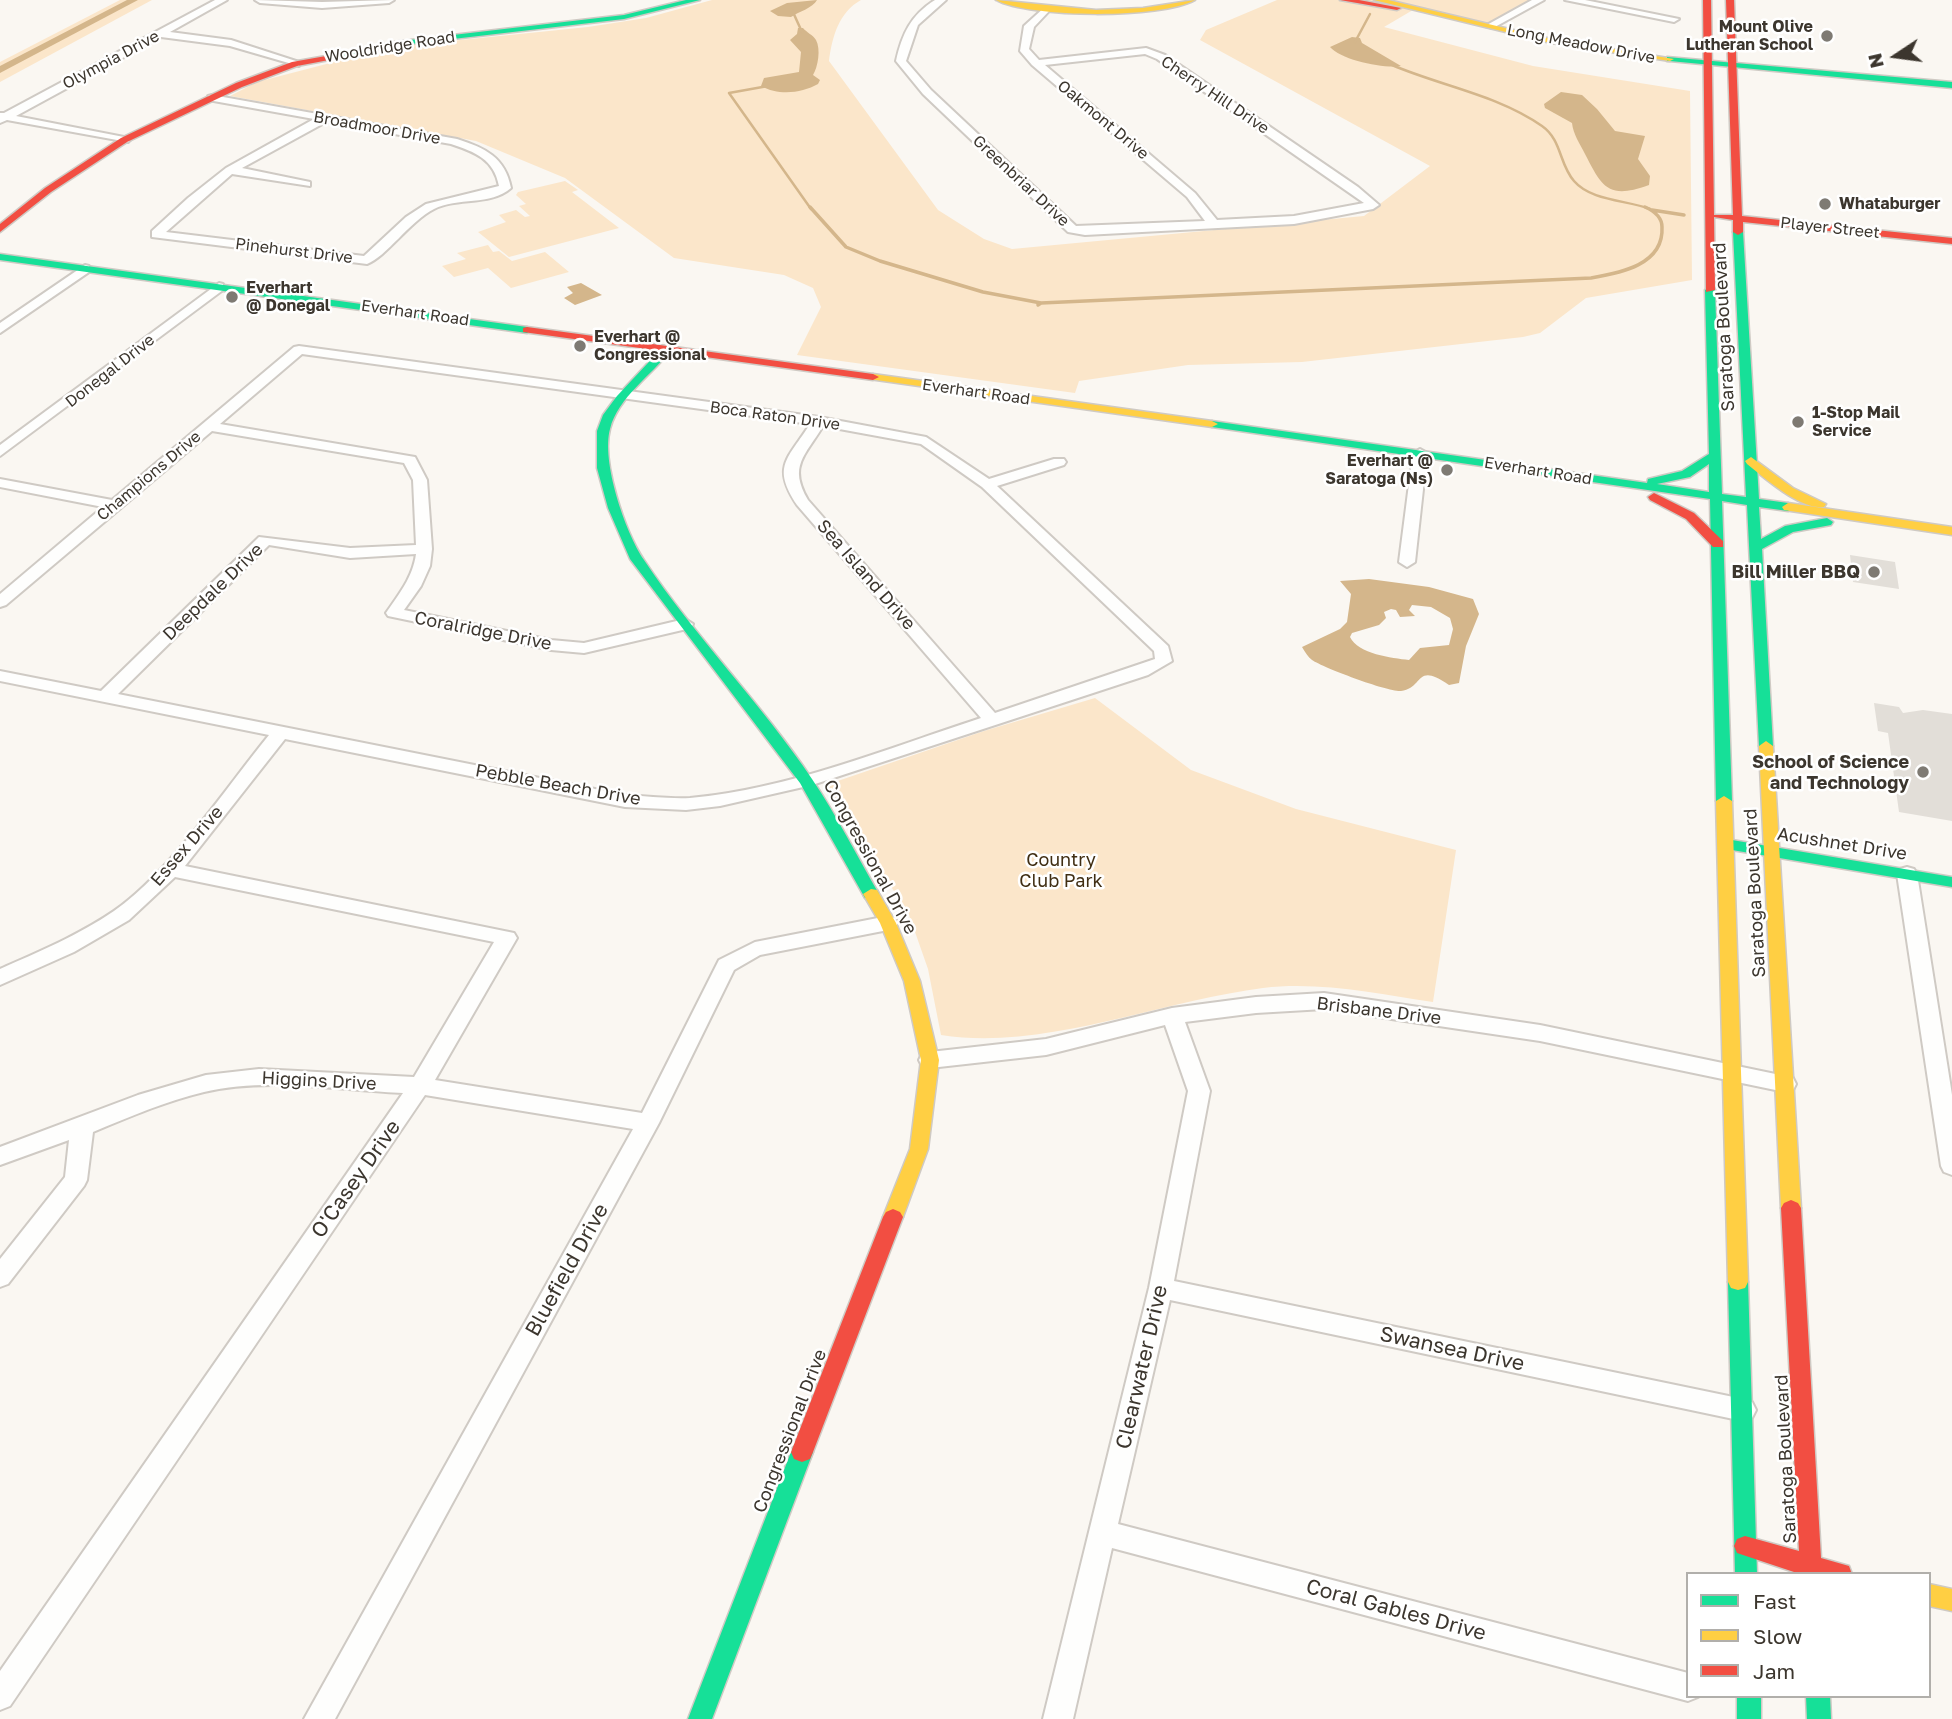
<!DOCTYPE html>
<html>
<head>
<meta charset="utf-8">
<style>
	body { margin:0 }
	#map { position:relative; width:1952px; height:1719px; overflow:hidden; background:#faf7f2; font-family:"Golos Text",sans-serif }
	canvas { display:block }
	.legend { position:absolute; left:1686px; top:1572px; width:245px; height:126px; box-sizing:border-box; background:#fff; border:2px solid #b1afab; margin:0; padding:9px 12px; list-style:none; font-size:21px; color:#3c362e }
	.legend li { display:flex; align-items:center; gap:14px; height:35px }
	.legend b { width:35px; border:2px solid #b1afab }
	.north { position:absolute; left:1861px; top:21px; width:70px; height:70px; -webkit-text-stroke:5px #fff; paint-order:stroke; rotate:257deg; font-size:19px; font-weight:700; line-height:28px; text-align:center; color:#3c362e }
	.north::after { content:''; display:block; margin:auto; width:24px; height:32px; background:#3c362e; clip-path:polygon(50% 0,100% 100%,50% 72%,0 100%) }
</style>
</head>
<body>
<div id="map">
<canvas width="1952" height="1719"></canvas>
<ul class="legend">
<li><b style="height:9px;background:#16e098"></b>Fast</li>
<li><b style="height:9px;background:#ffcf43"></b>Slow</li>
<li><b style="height:9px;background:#f24e42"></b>Jam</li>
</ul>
<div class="north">N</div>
</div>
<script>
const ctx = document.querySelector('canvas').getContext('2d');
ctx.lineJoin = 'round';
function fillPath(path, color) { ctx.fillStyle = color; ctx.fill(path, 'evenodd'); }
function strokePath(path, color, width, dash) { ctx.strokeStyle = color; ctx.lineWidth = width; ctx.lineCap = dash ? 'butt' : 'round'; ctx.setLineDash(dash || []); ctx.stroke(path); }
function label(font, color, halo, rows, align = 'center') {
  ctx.font = font + ' "Golos Text",sans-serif'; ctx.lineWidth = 5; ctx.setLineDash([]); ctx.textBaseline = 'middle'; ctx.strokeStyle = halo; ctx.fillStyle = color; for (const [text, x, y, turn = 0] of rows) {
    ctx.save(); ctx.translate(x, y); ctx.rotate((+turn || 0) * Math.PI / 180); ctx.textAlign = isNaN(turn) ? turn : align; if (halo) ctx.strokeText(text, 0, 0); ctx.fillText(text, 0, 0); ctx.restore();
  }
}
const green = new Path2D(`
	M120,0H152L0,82V62Z
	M712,0H861C839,12 832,37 829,61L938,210L984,239L1012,249L1364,216L1430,166L1200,40L1206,30L1277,0H1531L1488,23L1418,7L1384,27L1533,66L1690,91L1692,280L1586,298L1540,333L1523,337L1302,362L1188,365L1079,381L1075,393L797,355L821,307L813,288L784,275L674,258L565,178L476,141L230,96L257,82L392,47L588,27L646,18Z
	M565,181L578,190L572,192L619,228L509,257L478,232L506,222L499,215L516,210L525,217L530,216L519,206L526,204L516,195L518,192Z
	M488,245L493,252L499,251L512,261L545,252L569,272L511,288L488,268L454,277L442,266L466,259L457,253Z
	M1095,698L1191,770L1296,809L1456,850L1433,1002C1377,994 1320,981 1263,988C1160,1001 1045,1051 941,1035L928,969L908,912L829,794V784L984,731Z`);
const water = new Path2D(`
	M817,0C813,8 798,12 791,17L778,16L770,11L787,3Z
	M798,28H803C806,32 813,35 816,40C821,49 818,67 813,75L820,80L818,84C802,93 779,96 761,86L764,78L799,72L801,52L790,40L797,34Z
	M1352,37L1360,38L1362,43L1401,66C1384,69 1341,60 1330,47Z
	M1561,92L1582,95L1597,109L1615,131L1645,136L1638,159L1650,176L1649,185C1608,200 1602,187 1585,154C1580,144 1573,134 1572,123L1545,108L1544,104Z
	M581,283L602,295L575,305L564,298L573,293L567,287Z
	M1369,579L1429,587L1473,599L1479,614L1466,646L1459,683L1449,685C1415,661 1424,688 1401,691C1388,692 1324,668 1312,660C1308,657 1305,652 1302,647L1340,629L1347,622L1351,594L1340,581ZM1412,605L1431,607L1450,618L1453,629L1449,645L1420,648L1409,660C1392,658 1358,654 1350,637L1352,633L1379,625L1386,618L1384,612L1391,609L1396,610L1400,617L1415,616L1409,610Z`);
const streamFar1 = new Path2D(`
	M792,10L802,32
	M1355,42L1370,14
	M1392,65C1441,86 1498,95 1542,126C1562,140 1559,164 1574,181C1591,201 1627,200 1650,209
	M768,86L729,93L811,209`);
const stream = new Path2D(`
	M810,207L846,247L880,261L983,292L1041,303L1038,305
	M1652,210L1684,215
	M1041,303L1591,278C1620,273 1664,265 1662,227C1662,217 1654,211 1645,207`);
const canal = new Path2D(`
	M127,0H138L0,73V66Z`);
const building = new Path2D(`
	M1850,555L1895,562L1899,589L1853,582Z
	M1874,703L1899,707L1903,713L1923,710L1952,714V821L1899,812L1888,733L1878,731Z`);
const street = new Path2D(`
	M215,0H227L170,32L231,40L299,62V66L230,46L161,37L16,116L124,137L130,140L128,142L7,120L0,123V113H4Z
	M255,0L322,2L394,0L389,3L322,8L260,3Z
	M935,0H946L918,25L906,61L931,90L1076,226L1205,221L1187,197L1032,65L1020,51L1024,26L1046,6L1051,9L1034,27L1029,49L1039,60L1146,48L1165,55L1358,187L1379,205L1373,209L1294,224L1085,235L1068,232L923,94L896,61C902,34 911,15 935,0ZM1145,54L1157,59L1364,203L1294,216L1217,220L1195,193L1045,65Z
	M1532,0H1544L1493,28L1485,26Z
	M1565,0H1585L1679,19L1674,22Z
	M212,95L457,139C485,148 505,157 511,188C491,206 457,197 434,209C410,221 386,257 367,264L152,237V231L188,198L226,168L314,119L208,100V96ZM326,122L451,144C475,152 494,159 499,186L426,204L406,217L364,256L166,232L232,174L310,186V182L242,168Z
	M85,265L89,266V272L0,333V323Z
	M219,283L223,284V290L0,456V445Z
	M299,346L819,417L926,437L989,479L1054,459H1064L1066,462L1064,465L997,486L1168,646L1172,661L1148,675L812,785L720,806L686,810L625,807L285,739L185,866L514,933L517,938L435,1080L642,1113L719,960L755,942L888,916L895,918L898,923L895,928L888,930L760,955L734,970L659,1123L335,1719H304L633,1129L425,1095L10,1706L0,1710V1671L403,1093C341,1090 265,1077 204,1092C166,1101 129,1117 93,1132L87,1180L84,1186L8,1284L0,1287V1259L65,1177L69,1140L0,1165V1147L138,1095L206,1075L259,1069L414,1077L494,942L175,877L129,920L74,952L0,985V969C38,952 79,935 114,911C170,872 225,789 269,735L0,681V671L101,691L259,537L350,548L416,545L413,480L404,463L212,431L6,605L0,607V594L103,507L0,487V479L112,500L294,347ZM302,354L810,424C788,459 771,466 797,505L981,718C886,749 789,789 690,798C669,799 646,796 625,795L118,694L269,545L350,558L416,554C413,577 399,594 386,613L388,616L551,650L584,653L691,628L693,624L685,619L584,643L551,640L404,610L421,586L430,566L432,549L427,480L415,457L220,424ZM823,426L921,444L982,487L1154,651L1155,659L995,713L808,500C788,466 805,456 823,426Z
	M1420,449L1427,453L1415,562L1407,567L1399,562L1413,453Z
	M1907,867L1914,869L1917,874L1952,1095V1175L1944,1172L1941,1166L1897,874L1900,869Z
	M1324,993L1540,1025L1785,1076L1793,1078L1796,1084L1793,1090L1785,1092L1540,1041L1324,1009L1256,1013L1185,1022L1210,1091L1174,1281L1743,1399L1752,1402L1756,1410L1752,1418L1743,1421L1170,1300L1118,1524L1688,1673V1696L1698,1697L1688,1701L1112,1548L1073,1719H1043L1149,1288L1188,1091L1165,1025L1046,1055L930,1068L922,1066L919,1060L922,1054L930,1052L1046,1039L1172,1008L1256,997Z`);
const fast = new Path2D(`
	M686,0H700L624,19L393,46L326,60L322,58L393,42L624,15Z
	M1667,57L1952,82V88L1670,61H1667Z
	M1738,229L1743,232L1759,499L1788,503L1794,507L1788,511L1759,507L1761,539L1785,526L1827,518L1833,522L1831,525L1793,532L1762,549L1773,746L1766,751L1759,746L1747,505L1722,501L1732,801L1724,806L1716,801L1710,499L1212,427L1206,424L1212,421L1647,483L1648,479L1682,471L1709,454L1705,290L1710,287L1715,290L1722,494L1746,497L1733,232ZM1709,464V492L1657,484L1690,477Z
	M0,254L527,327L532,330L527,333L0,260Z
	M666,347L671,350C652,375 618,397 610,429C601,461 625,532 644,560C695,637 761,703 812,779C837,816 857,856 879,894L877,898H865L800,783L630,559L608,508L597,468V431L603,415L617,396L662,348Z
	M1726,839L1952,877V887L1720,848L1718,844Z
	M1738,1274L1745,1276L1748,1282L1757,1574H1735L1728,1282L1731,1276Z
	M802,1442L810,1445L813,1452L712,1719H688L791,1452L794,1445Z
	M1737,1696H1761V1719H1737Z
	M1806,1696H1830L1831,1719H1807Z`);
const slow = new Path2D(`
	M996,0L1096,10L1143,8L1195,0C1161,19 1030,18 996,0Z
	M1374,0H1388L1551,39L1674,59L1670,61L1551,43Z
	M873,374L1212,421L1218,424L1212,427L869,379L867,377Z
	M1751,457L1793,488L1826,504L1824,507C1800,510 1765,478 1747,464L1745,461Z
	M1788,503L1952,527V535L1784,510L1782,507Z
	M1766,741L1773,746L1801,1208L1798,1213L1791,1216L1784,1213L1781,1208L1759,746Z
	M1724,796L1732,801L1748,1282L1745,1288L1738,1290L1731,1288L1728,1282L1716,801Z
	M871,889L877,890L896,923L920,981L939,1060L928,1149L903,1217L900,1222L893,1225L886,1222L883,1217L910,1149L921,1060L904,981L880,923L863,894Z
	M1929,1584L1952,1589V1611L1929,1606Z`);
const jam = new Path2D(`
	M1340,0H1359L1401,8L1397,10Z
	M1703,0H1711L1714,215H1733L1726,0H1734L1742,216L1952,238V244L1743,222V232L1738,235L1733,232V220L1714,217L1715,290L1706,292Z
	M326,56L330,58L329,60L297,66L242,87L127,142L51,192L0,232V224L45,188L121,138L236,83L292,62Z
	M527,327L873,374L879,377L873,380L523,332V328Z
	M1654,493L1694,513L1723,541V547H1713L1686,519L1650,500L1648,497Z
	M1791,1200L1798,1203L1801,1208L1821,1558L1849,1566L1852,1574H1800L1737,1553L1734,1546L1737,1539L1745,1536L1799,1551L1781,1208L1784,1203Z
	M893,1209L900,1212L903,1217L813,1452L810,1459L802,1462L794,1459L791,1452L883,1217L886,1212Z`);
const markers = [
	[1827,36,7,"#7e7a73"],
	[1825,204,7,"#7e7a73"],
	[232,297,7,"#7e7a73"],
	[580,346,7,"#7e7a73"],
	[1798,422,7,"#7e7a73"],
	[1447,470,7,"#7e7a73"],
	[1874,572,7,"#7e7a73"],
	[1923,772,7,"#7e7a73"]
];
const farPoinames = [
	["Mount Olive",1813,27,"right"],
	["Lutheran School",1813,45,"right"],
	["Whataburger",1839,204],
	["Everhart",246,288],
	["@ Donegal",246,306],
	["Everhart @",594,337],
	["Congressional",594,355],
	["1-Stop Mail",1812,413],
	["Service",1812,431],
	["Everhart @",1433,461,"right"],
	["Saratoga (Ns)",1433,479,"right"]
];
const farStreetnames = [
	["Long Meadow Drive",1581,44,11],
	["Wooldridge Road",390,47,-9],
	["Olympia Drive",111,60,-28],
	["Cherry Hill Drive",1215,95,34],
	["Oakmont Drive",1103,120,40],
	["Broadmoor Drive",377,128,10],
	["Greenbriar Drive",1021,181,43],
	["Player Street",1830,228,6],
	["Pinehurst Drive",294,251,7],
	["Everhart Road",415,313,8],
	["Donegal Drive",110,371,-38],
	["Everhart Road",976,392,8],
	["Boca Raton Drive",775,416,8],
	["Everhart Road",1538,471,9],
	["Champions Drive",149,476,-40]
];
const streetNames = [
	["Saratoga Boulevard",1724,327,-93],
	["Sea Island Drive",866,575,49],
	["Deepdale Drive",213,592,-44],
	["Coralridge Drive",483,631,11],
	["Pebble Beach Drive",558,785,10],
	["Acushnet Drive",1842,844,9],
	["Essex Drive",187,846,-49],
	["Congressional Drive",870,857,61],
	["Saratoga Boulevard",1755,893,-93],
	["Brisbane Drive",1379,1011,7],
	["Higgins Drive",319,1081,3],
	["Congressional Drive",790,1431,-69],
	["Saratoga Boulevard",1786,1459,-93]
];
const poiNames = [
	["Bill Miller BBQ",1860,572],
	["School of Science",1909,762],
	["and Technology",1909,783]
];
const parkNames = [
	["Country",1061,860],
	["Club Park",1061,881]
];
const nearStreetnames = [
	["O'Casey Drive",356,1179,-55],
	["Bluefield Drive",567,1270,-61],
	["Swansea Drive",1452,1349,12],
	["Clearwater Drive",1142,1367,-77],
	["Coral Gables Drive",1396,1610,15]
];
fillPath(green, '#fbe6ca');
fillPath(water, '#d4b68b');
strokePath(streamFar1, '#d4b68b', 2.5);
strokePath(stream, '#d4b68b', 3.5);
fillPath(canal, '#d4b68b');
fillPath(building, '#e2ded8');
strokePath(street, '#cfcac4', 4);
strokePath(fast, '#cfcac4', 3);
strokePath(slow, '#cfcac4', 3);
strokePath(jam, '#cfcac4', 3);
fillPath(street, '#fefefd');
fillPath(fast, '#16e098');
fillPath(slow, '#ffcf43');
fillPath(jam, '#f24e42');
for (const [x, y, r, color] of markers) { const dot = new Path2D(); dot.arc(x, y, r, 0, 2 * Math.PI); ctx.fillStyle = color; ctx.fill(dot); strokePath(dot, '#fff', 2.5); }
label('bold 16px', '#3c362e', '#fff', farPoinames, 'left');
label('16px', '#3c362e', '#fff', farStreetnames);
label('18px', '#3c362e', '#fff', streetNames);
label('bold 18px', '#3c362e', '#fff', poiNames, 'right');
label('18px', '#402e13', '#fff', parkNames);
label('21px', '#3c362e', '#fff', nearStreetnames);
</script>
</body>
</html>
